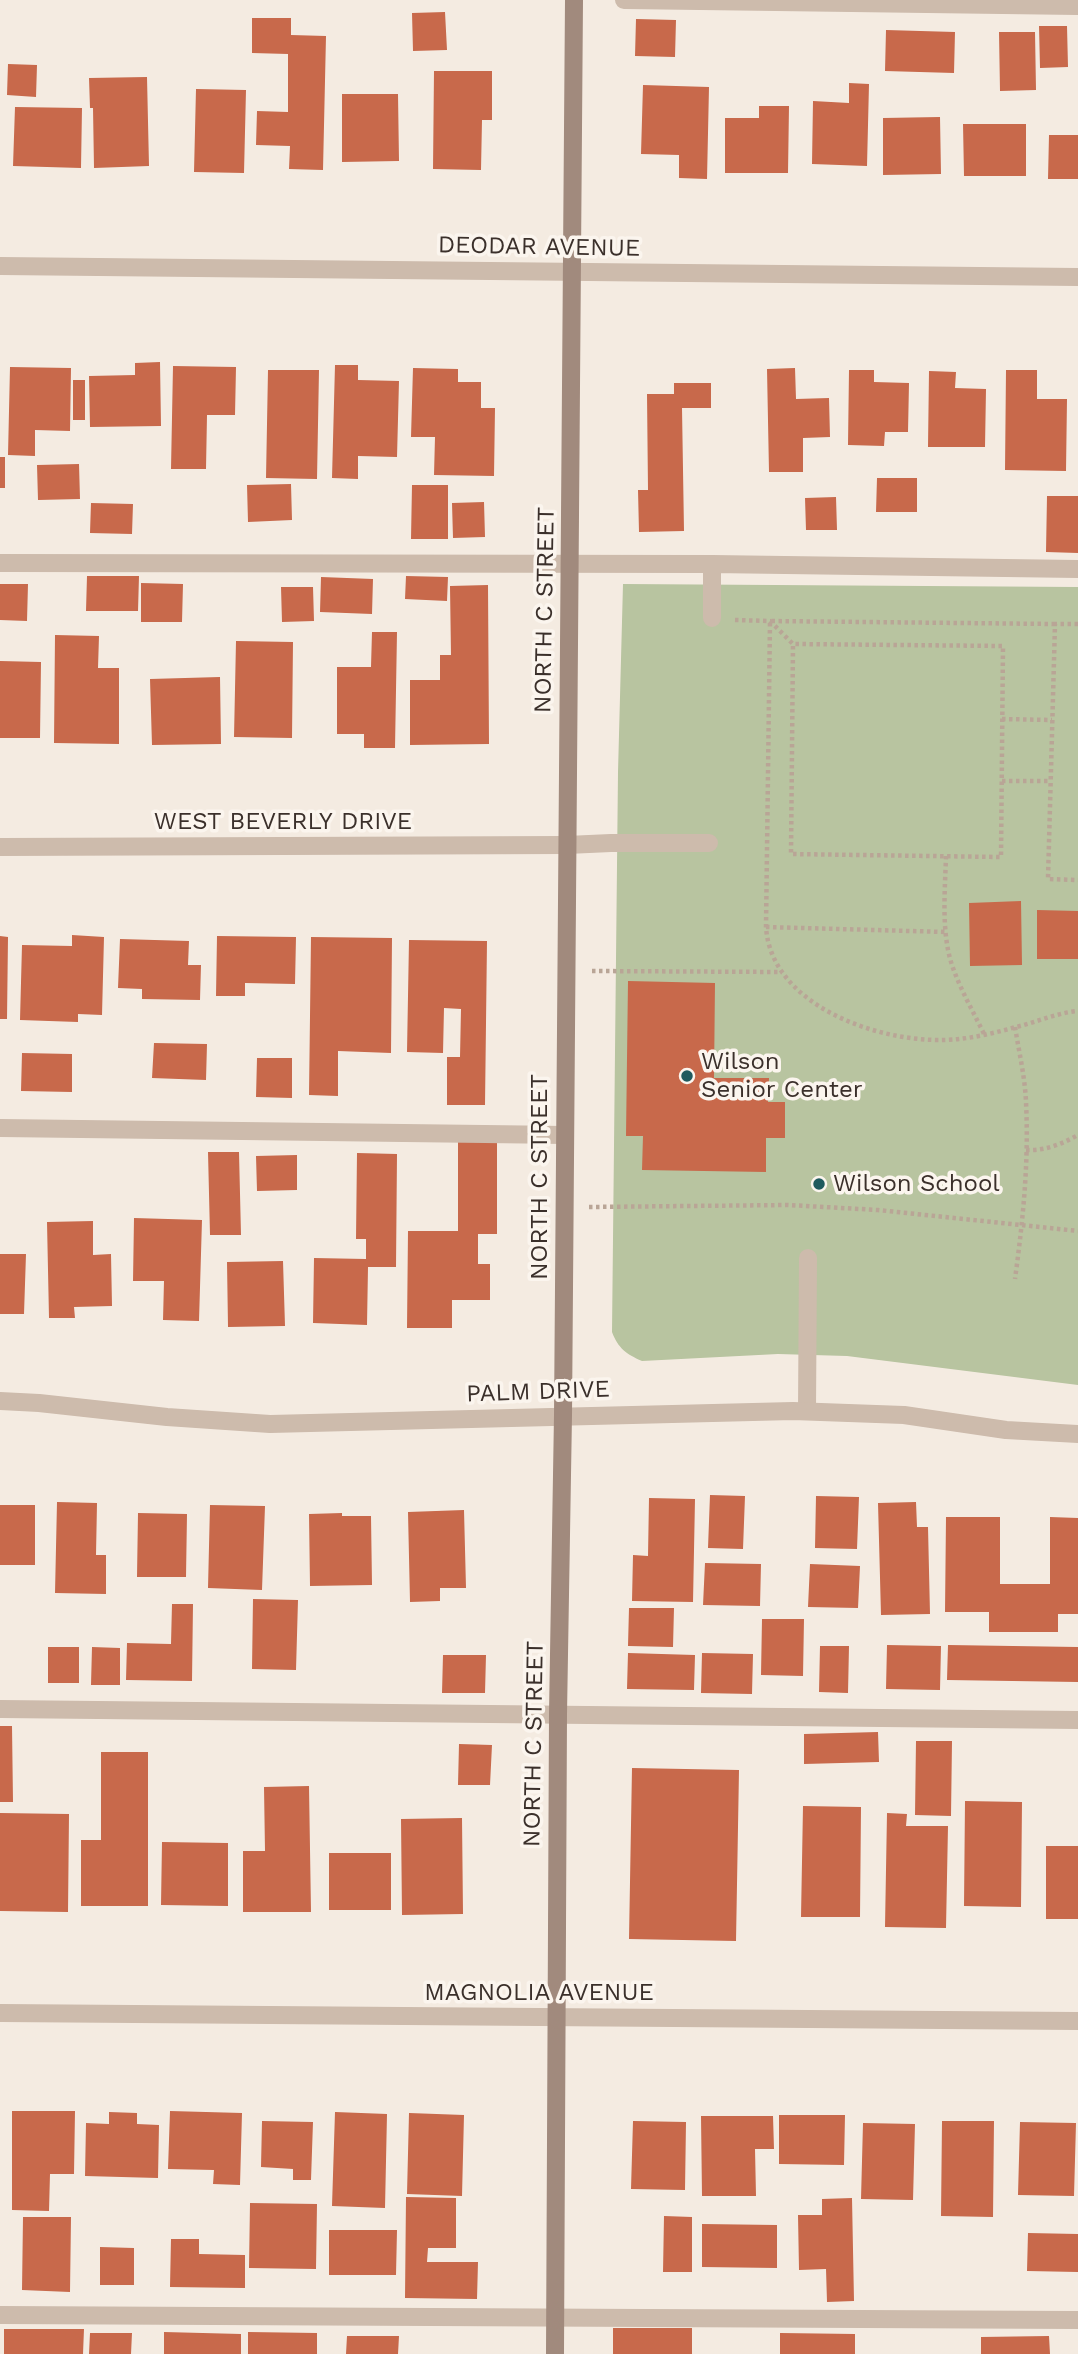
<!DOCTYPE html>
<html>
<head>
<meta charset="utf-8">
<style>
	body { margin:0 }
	canvas { display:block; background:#f4ebe1 }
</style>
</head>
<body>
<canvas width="1078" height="2354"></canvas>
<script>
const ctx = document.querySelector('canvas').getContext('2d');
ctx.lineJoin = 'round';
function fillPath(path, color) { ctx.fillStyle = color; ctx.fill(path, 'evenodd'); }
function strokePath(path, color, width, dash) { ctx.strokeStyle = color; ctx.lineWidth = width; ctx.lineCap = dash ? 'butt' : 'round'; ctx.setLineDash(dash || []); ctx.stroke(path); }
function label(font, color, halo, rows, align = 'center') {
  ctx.font = font + ' "Work Sans",sans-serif'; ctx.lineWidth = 7; ctx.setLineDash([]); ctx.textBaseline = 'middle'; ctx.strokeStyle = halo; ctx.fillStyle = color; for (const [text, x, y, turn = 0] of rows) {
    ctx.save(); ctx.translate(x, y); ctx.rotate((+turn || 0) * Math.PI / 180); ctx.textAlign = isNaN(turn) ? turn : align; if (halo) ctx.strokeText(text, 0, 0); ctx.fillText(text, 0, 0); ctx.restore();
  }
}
const green = new Path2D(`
	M623,584L1078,587V1385L847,1356L778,1354L642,1361C626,1354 618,1348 612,1332L618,772Z`);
const building = new Path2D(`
	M445,12L447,50L413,51L412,13Z
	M252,18H291V35L326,36L323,170L289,169L290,146L256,145L257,111L288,112V54L252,53Z
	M636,19L676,20L675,57L635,56Z
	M1039,26H1067L1068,67L1040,68Z
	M886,30L955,32L954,73L885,71Z
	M999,32H1035L1036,90L1000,91Z
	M8,64L37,65L36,97L7,95Z
	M434,71H492V120H482L481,170L433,169Z
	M147,77L149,166L94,168L93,108H90L89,78Z
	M849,83L869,84L867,166L812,164L813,101L849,103Z
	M643,85L709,87L707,179L679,178V155L641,154Z
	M196,89L246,90L244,173L194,172Z
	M342,94H398L399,161L342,162Z
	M759,106H789L788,173H725V118H759Z
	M15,107L82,108L81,168L13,166Z
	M940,117L941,174L883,175V118Z
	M963,124H1026V176H964Z
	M1049,135H1078V179H1048Z
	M160,362L161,426L90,427L89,376L135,375V363Z
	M335,365H358V380L399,381L397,457L358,456V479L332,478Z
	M173,366L236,367L235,415H207L206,469H171Z
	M10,367L71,368L70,431L35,430V456L8,455Z
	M413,368L458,369V382H481V408H495L494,476L434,475L435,437H411Z
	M795,368L796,399L829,398L830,437L803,438V472H769L767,369Z
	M268,370H319L317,479L266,478Z
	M849,370H874V382L909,383L908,432H885L884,446L848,445Z
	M1006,370H1037V399H1067L1066,471L1005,470Z
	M929,371L956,372L955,388L986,389L985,447H928Z
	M73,380H85V420H73Z
	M674,383H711V408H682L684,531L639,532L638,490H648L647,394H674Z
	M0,457H5V488H0Z
	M79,464L80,499L38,500L37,465Z
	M877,478H917V512H876Z
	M291,484L292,520L248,522L247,485Z
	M412,485H448V539H411Z
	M1047,496H1078V553L1046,552Z
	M836,497L837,530H806L805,498Z
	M484,502L485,537L453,538L452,503Z
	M91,503L133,504L132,534L90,533Z
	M87,576H139L138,611H86Z
	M406,576L448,577L447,601L405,599Z
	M321,577L373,579L372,614L320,612Z
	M141,583L183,584L182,622H141Z
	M0,584H28L27,621L0,620Z
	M488,585L489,744L410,745V680H440V655H451L450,586Z
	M281,587H313L314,621L282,622Z
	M372,632H397L395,748H364V734H337V667H371Z
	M55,635L99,636L98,668H119V744L54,743Z
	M236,641L293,642L292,738L234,737Z
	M0,661L41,662L40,738H0Z
	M220,677L221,744L152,745L150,679Z
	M1021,901L1022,965L970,966L969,903Z
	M1037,910L1078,911V959H1037Z
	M72,935L104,937L102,1015L78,1014V1022L20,1020L22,945L72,946Z
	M0,936L8,937L7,1019H0Z
	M217,936L296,937L295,984L245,983V996H216Z
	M311,937L392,938L391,1053L338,1051V1096L309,1095Z
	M120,939L189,941L188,965H201L200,1000L142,999V989L118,988Z
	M409,940L487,941L485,1105H447V1057H460L461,1009L444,1008L443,1053L407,1052Z
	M628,981L715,983L714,1078H769L768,1102H785V1138H766V1172L642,1170L643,1136H626Z
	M154,1043L207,1044L206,1080L152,1078Z
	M22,1053L72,1054V1092L21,1091Z
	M257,1058H292V1098L256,1097Z
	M458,1141L497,1142V1234H478V1264H490V1300H452V1328H407L408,1231H458Z
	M208,1152H239L241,1235H210Z
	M357,1153L397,1154L396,1267H368L367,1325L313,1323L314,1258L366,1259V1239H356Z
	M297,1155V1190L257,1191L256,1156Z
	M134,1218L202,1220L199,1321L163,1320L164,1281H133Z
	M93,1221V1255L111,1254L112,1306L74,1307L75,1318H49L47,1222Z
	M0,1254H26L24,1314H0Z
	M283,1261L285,1326L228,1327L227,1262Z
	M710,1495L745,1496L743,1549L708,1548Z
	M816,1496L859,1497L857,1549L815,1548Z
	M649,1498L695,1499L693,1602L632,1601L633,1555L648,1556Z
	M57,1502L97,1503L96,1555H106V1594L55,1593Z
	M916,1502L917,1527H928L930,1614L881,1615L878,1503Z
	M0,1505H35V1565H0Z
	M210,1505L265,1506L262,1590L208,1588Z
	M464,1510L466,1588H440V1601L410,1602L408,1512Z
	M138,1513L187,1514L186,1577H137Z
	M342,1513V1516H371L372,1585L310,1586L309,1514Z
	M946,1517H1000V1584H1050V1517L1078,1518V1614H1058V1632H989V1612H945Z
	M705,1563L761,1564L760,1606L703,1605Z
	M810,1564L860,1566L858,1608L808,1607Z
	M253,1599L298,1600L296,1670L252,1669Z
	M172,1604H193L192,1681L126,1680L127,1643L171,1644Z
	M629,1608H674L673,1647L628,1646Z
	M762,1619H804L803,1676L761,1675Z
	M887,1645L941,1646L940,1690L886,1689Z
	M948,1645L1078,1647V1682L947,1680Z
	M820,1646H849L848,1693L819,1692Z
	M48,1647H79V1683H48Z
	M92,1647L120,1648V1685H91Z
	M628,1653L695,1655L694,1690L627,1689Z
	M702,1653L753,1654L752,1694L701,1693Z
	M443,1655H486L485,1693H442Z
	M0,1726H12L13,1802H0Z
	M878,1732L879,1762L804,1764V1734Z
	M916,1741H952L951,1816L915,1815Z
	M459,1744L492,1745L490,1785H458Z
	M101,1752H148V1906H81V1840H101Z
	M632,1768L739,1770L736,1941L629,1939Z
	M309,1786L311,1912H243V1851H265L264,1787Z
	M965,1801L1022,1802L1021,1907L964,1906Z
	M803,1806L861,1807L860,1917H801Z
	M0,1813L69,1814L68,1912L0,1911Z
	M887,1813L907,1814L906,1826H948L946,1928L885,1927Z
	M462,1818L463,1914L402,1915L401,1819Z
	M162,1842L228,1843V1906L161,1905Z
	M1046,1846H1078V1919H1046Z
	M329,1853H391V1910H329Z
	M12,2111H75L74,2174H50L49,2211L12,2210Z
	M170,2111L242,2113L240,2185L213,2184L214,2170L168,2169Z
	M109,2112L137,2113V2124L159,2125L158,2178L85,2176L86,2123L109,2124Z
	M335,2112L387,2114L385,2208L332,2206Z
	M409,2113L464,2115L462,2196L407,2194Z
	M779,2115H845L844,2165L779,2164Z
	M701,2116H773L774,2149H755L756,2196H702Z
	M262,2121L313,2122L311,2180H293V2169L261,2167Z
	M633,2121L686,2122L685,2190L631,2189Z
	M942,2121H994L993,2217L941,2216Z
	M1020,2122L1076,2123L1074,2196L1018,2195Z
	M863,2123L915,2124L913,2200L861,2199Z
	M406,2197L456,2198V2248H428L427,2262H478L477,2299L405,2298Z
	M852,2198L854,2301L827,2302L826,2269L799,2270L798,2215H822V2199Z
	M250,2203L317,2204L316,2269L249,2268Z
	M664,2216L692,2217V2272H663Z
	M23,2217H71L70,2292L22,2290Z
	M702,2224L777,2225V2268L702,2267Z
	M329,2230H397L396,2275H329Z
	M1028,2233L1078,2234V2272L1027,2271Z
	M171,2239H199V2254L245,2255V2288L170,2287Z
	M100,2247L134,2248V2285H100Z
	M613,2328H692V2354H613Z
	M4,2329H84L83,2354H4Z
	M164,2332L241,2334V2354H164Z
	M248,2332L317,2333V2354H248Z
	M90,2333H132L131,2354H89Z
	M780,2333L855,2334V2354H780Z
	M347,2336H399L398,2354H346Z
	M1049,2336L1050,2354H981V2337Z`);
const path = new Path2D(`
	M735,620L770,621L793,644L1003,646L1001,857L791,854L793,644
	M1055,624L770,621L766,927C771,1009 889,1047 959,1039C978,1037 998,1032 1016,1027C1037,1022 1056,1013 1078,1011
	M1078,624H1055L1048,879L1078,880
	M1002,719L1052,720
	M1002,781H1051
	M946,856C945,891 941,932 952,965C960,989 973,1011 984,1034
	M766,927L946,932
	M592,971L782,972
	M1015,1027C1019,1052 1025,1077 1026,1102C1029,1162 1023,1220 1015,1279
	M1026,1150C1045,1151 1062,1144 1078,1135
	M589,1207L788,1205L878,1210L1078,1231`);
const lane = new Path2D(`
	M624,0L1078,6
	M0,563L712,564L1078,569
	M712,618V564
	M567,845L611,843H709
	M0,1128L565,1135
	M807,1411L808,1258
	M0,1709L1078,1720
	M0,2315L1078,2320`);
const street = new Path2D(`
	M0,266L1078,277
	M0,847L567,845
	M0,1401L39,1403L167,1417L270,1424L793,1411L904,1415L1006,1430L1078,1434
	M0,2013L1078,2021`);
const secondary = new Path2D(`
	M555,2354L558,1714L563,1415L574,0`);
const markers = [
	[687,1076,7,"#1f5a5e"],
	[819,1184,7,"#1f5a5e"]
];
const streetNames = [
	["DEODAR AVENUE",539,247,1],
	["NORTH C STREET",545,610,-89],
	["WEST BEVERLY DRIVE",283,822],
	["NORTH C STREET",540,1177,-90],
	["PALM DRIVE",538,1392,-2],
	["NORTH C STREET",534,1744,-89],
	["MAGNOLIA AVENUE",539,1993]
];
const poiNames = [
	["Wilson",701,1062],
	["Senior Center",701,1090],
	["Wilson School",833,1184]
];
fillPath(green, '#b8c4a0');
fillPath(building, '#c8694b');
strokePath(path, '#b9a596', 4.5, [3.5, 3.5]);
strokePath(lane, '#cdbbac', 18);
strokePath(street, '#cdbbac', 18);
strokePath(secondary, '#a18a7d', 18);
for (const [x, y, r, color] of markers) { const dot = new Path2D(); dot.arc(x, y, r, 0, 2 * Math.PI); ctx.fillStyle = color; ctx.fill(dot); strokePath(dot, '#fbf5ee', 2.5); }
label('24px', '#3b302b', '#fbf5ee', streetNames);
label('24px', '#3b302b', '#fbf5ee', poiNames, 'left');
</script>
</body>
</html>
